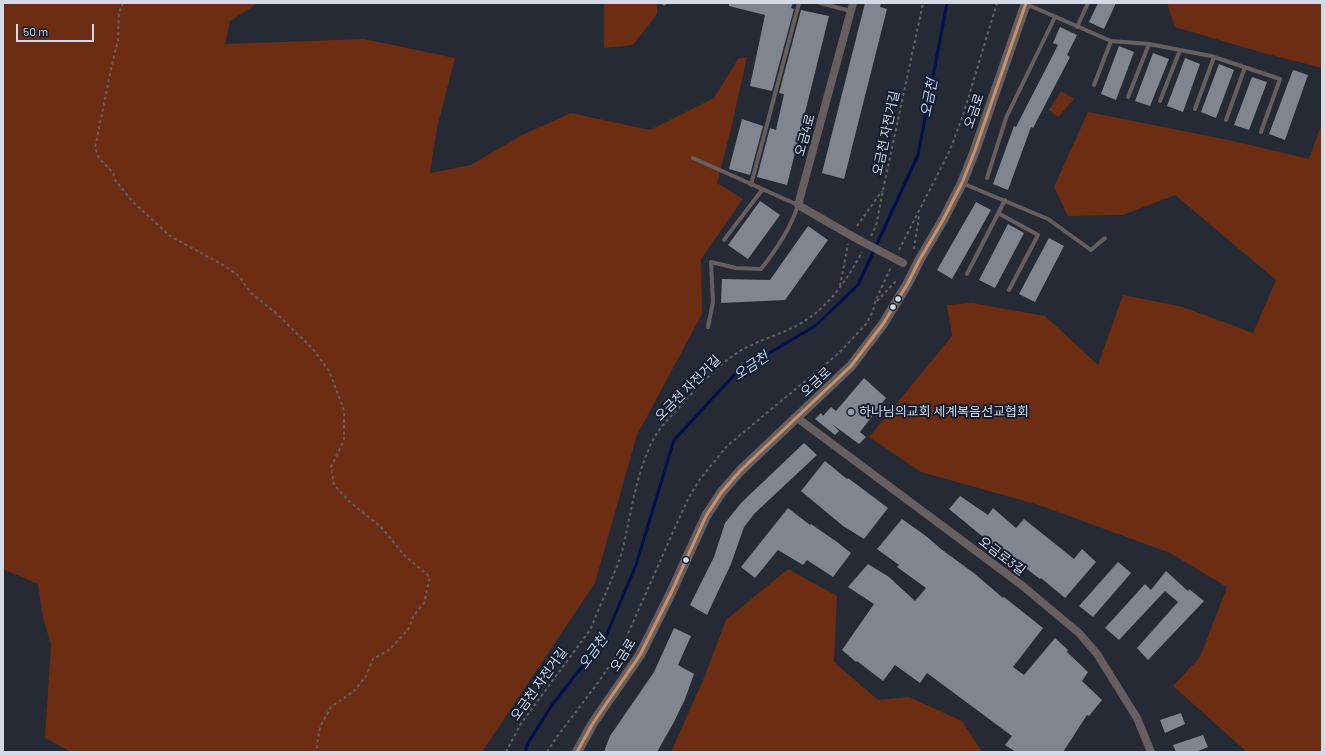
<!DOCTYPE html>
<html>
<head>
<meta charset="utf-8">
<style>
	body { margin:0 }
	#map { position:relative; width:1325px; height:755px; overflow:hidden; background:#252a35; font-family:Barlow,sans-serif }
	canvas { display:block }
	.frame { position:absolute; inset:0; border:4px solid #d3d9e5; pointer-events:none }
	.scale { position:absolute; left:16px; top:24px; width:78px; height:18px; box-sizing:border-box; border:2px solid #d3d9e5; border-top:0; padding-left:5px; font-size:12px; line-height:14px; white-space:nowrap; color:#d3d9e5; -webkit-text-stroke:3px #161f30; paint-order:stroke }
</style>
</head>
<body>
<div id="map">
<canvas width="1325" height="755"></canvas>
<div class="frame"></div>
<div class="scale">50 m</div>
</div>
<script>
const ctx = document.querySelector('canvas').getContext('2d');
ctx.lineJoin = 'round';
function fillPath(path, color) { ctx.fillStyle = color; ctx.fill(path, 'evenodd'); }
function strokePath(path, color, width, dash) { ctx.strokeStyle = color; ctx.lineWidth = width; ctx.lineCap = dash ? 'butt' : 'round'; ctx.setLineDash(dash || []); ctx.stroke(path); }
function label(font, color, halo, rows, align = 'center') {
  ctx.font = font + ' Barlow,"Noto Sans KR",sans-serif'; ctx.lineWidth = 4; ctx.setLineDash([]); ctx.textBaseline = 'middle'; ctx.strokeStyle = halo; ctx.fillStyle = color; for (const [text, x, y, turn = 0] of rows) {
    ctx.save(); ctx.translate(x, y); ctx.rotate((+turn || 0) * Math.PI / 180); ctx.textAlign = isNaN(turn) ? turn : align; if (halo) ctx.strokeText(text, 0, 0); ctx.fillText(text, 0, 0); ctx.restore();
  }
}
const green = new Path2D(`
	M3,3H258L230,21L225,44L364,39L455,58L437,128L430,173L471,165L520,136L571,113L650,130L714,98L738,59L747,57L731,129L717,183L743,199L701,259L702,314L637,435L595,583L482,752H71L45,738L51,644L43,618L38,584L3,569Z
	M604,3H657V14L633,45L604,48Z
	M1167,3H1322V68L1260,52L1175,27Z
	M1061,91L1074,99L1058,117L1049,110Z
	M1088,112L1233,141L1309,159L1322,123V752H1247L1173,686L1200,657L1227,587L1170,553L1039,505L921,472L869,437L952,336L947,305L972,303L1045,316L1098,365L1123,295L1183,307L1253,333L1276,280L1175,195L1123,215L1068,216L1054,187Z
	M788,569L837,596L834,662L878,700L909,697L962,721L982,752H671L704,678L726,620Z`);
const stream = new Path2D(`
	M525,752L528,743L552,705L606,636L636,565L674,440L737,372L815,326L858,285L918,155L947,3`);
const building = new Path2D(`
	M729,3H793L791,8L794,9L772,91L750,86L765,15L729,6Z
	M865,3H881L880,7L887,9L844,179L822,173Z
	M1098,3H1116L1104,29L1089,22Z
	M801,10L829,16L787,185L757,177L770,128L776,130L784,94L779,93Z
	M1060,27L1077,35L1067,55L1070,57L1033,128L1031,127L1008,190L993,184L1014,126L1016,127L1058,45L1053,43Z
	M1119,46L1134,52L1116,100L1101,94Z
	M1153,53L1169,59L1150,106L1135,101Z
	M1185,58L1200,64L1183,112L1167,106Z
	M1219,64L1234,70L1216,118L1201,112Z
	M1293,70L1308,75L1285,140L1269,134Z
	M1252,77L1267,82L1249,130L1234,125Z
	M742,119L763,126L750,175L729,169Z
	M760,201L780,215L748,259L728,245Z
	M976,202L991,210L952,279L937,270Z
	M1008,224L1024,233L995,288L979,280Z
	M808,226L828,240L785,300L721,303L722,279L770,280Z
	M1049,238L1064,246L1035,302L1019,294Z
	M864,378L886,398L860,432L866,437L859,444L832,424L839,431L835,435L815,419L821,413L823,416L831,407L836,411Z
	M804,443L817,455L755,513L744,527L731,564L707,615L690,605L714,557L725,523L741,503Z
	M825,461L847,479L848,478L888,508L864,539L843,526L801,491Z
	M960,496L988,515L993,508L1016,528L1024,519L1074,559L1082,549L1096,562L1065,598L1041,578L1040,579L1015,560L1014,561L999,550L949,509Z
	M788,508L810,525L811,524L837,542L851,553L833,577L807,560L803,565L778,550L755,578L741,567Z
	M902,519L926,536L941,549L975,574L1003,598L1004,597L1043,628L1013,667L1024,675L1055,638L1068,650L1067,652L1088,672L1082,681L1102,700L1089,716L1087,715L1063,752H1016L1005,745L1012,736L927,673L920,683L895,665L883,681L857,661L856,662L842,650L874,604L848,587L868,564L889,577L915,601L926,588L897,567L899,565L877,549Z
	M1118,562L1131,573L1093,617L1079,606Z
	M1166,571L1188,591L1189,589L1204,601L1148,660L1137,648L1178,602L1165,591L1119,640L1105,628L1145,584L1151,590Z
	M674,628L691,636L678,665L694,674L685,699L674,722L657,752H604L610,736L654,672Z
	M1181,713L1185,724L1165,733L1160,720Z
	M1203,735L1208,747L1196,752H1176L1173,745Z`);
const path = new Path2D(`
	M123,3L119,12L118,40L111,69L95,148L99,158L113,173L115,180L133,202L156,223L170,236L223,265L239,276L250,292L278,315L313,349L329,371L344,410V440L331,467L334,485L351,503L381,527L404,555L430,577L424,603L414,615L408,630L389,650L373,659L366,676L354,691L331,707L320,727L316,752
	M857,226L882,191
	M871,236L876,226L883,190L923,3
	M914,249L919,216
	M899,250L950,150L963,115L997,3
	M840,286L848,244
	M877,301L896,281
	M506,752L520,725L590,630L618,564L622,552C631,514 636,472 654,438C661,425 672,416 681,405C697,388 714,369 734,355C752,342 774,337 794,327C826,311 846,282 862,252
	M547,752L556,738L600,680L623,645L677,523L688,499L700,479L727,446L839,353L866,324L873,311L875,302L891,267`);
const service = new Path2D(`
	M664,3V4
	M820,3L851,11
	M1026,4L1111,41L1149,44L1211,56L1280,79L1261,132
	M1077,27L1088,3
	M1094,85L1111,41
	M1128,97L1149,44
	M1160,101L1180,50
	M1195,109L1214,57
	M1226,120L1245,67
	M693,158L798,205C791,228 776,250 761,269L736,268L711,262L713,302L708,327
	M987,178L1006,118L1055,17
	M962,183L1048,219L1091,250L1105,238
	M751,185L799,3
	M998,213L1038,235L1009,290
	M724,240L762,190
	M967,274L1005,200`);
const minor = new Path2D(`
	M853,3L798,205L859,240
	M796,417L1019,583L1079,633L1097,654L1137,718L1151,752`);
const tertiary = new Path2D(`
	M577,752L593,723L640,655L671,593L706,516L721,493L740,471L851,366L883,324L908,283L920,259L943,220L962,183L974,153L1026,3`);
const minorBridge = new Path2D(`
	M859,240L903,263`);
const bus1 = new Path2D(`
	M577,752L593,723L640,655L671,593L706,516L721,493L740,471L851,366L883,324L908,283L920,259L943,220L962,183L974,153L1026,3`);
const markers = [
	[898,299,3.5,"#d3d9e5"],
	[893,307,3.5,"#d3d9e5"],
	[851,412,4,"#969ca7"],
	[686,560,3.5,"#d3d9e5"]
];
const streetNames = [
	["오금로",974,111,-71],
	["오금천 자전거길",886,133,-78],
	["오금4로",805,135,-75],
	["오금로",816,382,-43],
	["오금천 자전거길",688,388,-45],
	["오금로3길",1002,556,37],
	["오금로",623,655,-58],
	["오금천 자전거길",539,684,-54]
];
const poiNames = [
	["하나님의교회 세계복음선교협회",859,412]
];
const waterNames = [
	["오금천",929,98,-79],
	["오금천",751,366,-34],
	["오금천",593,652,-54]
];
fillPath(green, '#6c2d13');
strokePath(stream, '#03104e', 3);
fillPath(building, '#80858f');
strokePath(path, '#656163', 2, [3, 3]);
strokePath(service, '#675f5f', 4);
strokePath(minor, '#675f5f', 8);
strokePath(tertiary, '#675f5f', 10);
strokePath(minorBridge, '#675f5f', 8);
strokePath(bus1, '#c7916a', 3);
for (const [x, y, r, color] of markers) { const dot = new Path2D(); dot.arc(x, y, r, 0, 2 * Math.PI); ctx.fillStyle = color; ctx.fill(dot); strokePath(dot, '#161f30', 1.5); }
label('13px', '#d3d9e5', '#161f30', streetNames);
label('13px', '#d3d9e5', '#161f30', poiNames, 'left');
label('italic 14px', '#bbd1f9', '#161f30', waterNames);
</script>
</body>
</html>
